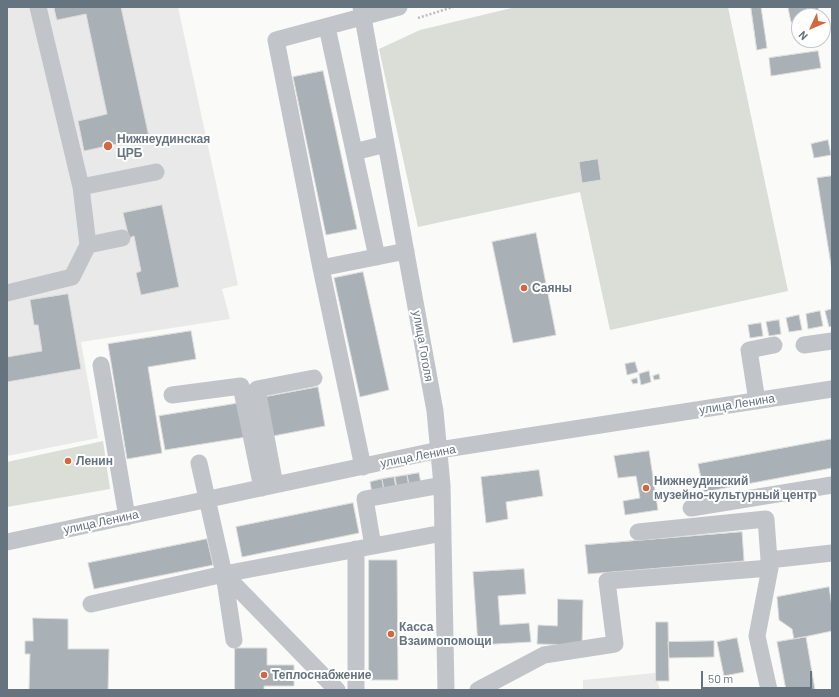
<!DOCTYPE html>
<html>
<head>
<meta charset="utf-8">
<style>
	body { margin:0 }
	#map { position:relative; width:839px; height:697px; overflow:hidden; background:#fafaf8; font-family:Barlow,sans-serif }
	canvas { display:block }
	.frame { position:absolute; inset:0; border:8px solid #667480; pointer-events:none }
	.north { position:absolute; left:791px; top:8px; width:40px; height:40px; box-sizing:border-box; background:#fff; border:1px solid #c2c7cc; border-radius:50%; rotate:226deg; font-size:11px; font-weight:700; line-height:16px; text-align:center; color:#667480 }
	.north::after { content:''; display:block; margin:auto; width:14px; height:18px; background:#d5663d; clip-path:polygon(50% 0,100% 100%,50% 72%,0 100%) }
	.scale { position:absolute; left:701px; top:671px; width:111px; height:18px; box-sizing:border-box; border:2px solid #667480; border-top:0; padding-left:5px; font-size:12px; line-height:14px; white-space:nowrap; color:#667480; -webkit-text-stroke:3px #fff; paint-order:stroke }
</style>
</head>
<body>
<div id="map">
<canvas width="839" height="697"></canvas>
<div class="frame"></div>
<div class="north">N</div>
<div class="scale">50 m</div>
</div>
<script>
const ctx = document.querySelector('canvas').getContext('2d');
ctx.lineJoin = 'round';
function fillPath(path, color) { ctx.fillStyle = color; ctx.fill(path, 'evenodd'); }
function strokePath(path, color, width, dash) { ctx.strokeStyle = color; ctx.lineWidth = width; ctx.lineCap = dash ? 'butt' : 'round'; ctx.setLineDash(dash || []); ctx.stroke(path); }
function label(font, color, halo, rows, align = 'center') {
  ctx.font = font + ' Barlow,sans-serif'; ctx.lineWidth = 4; ctx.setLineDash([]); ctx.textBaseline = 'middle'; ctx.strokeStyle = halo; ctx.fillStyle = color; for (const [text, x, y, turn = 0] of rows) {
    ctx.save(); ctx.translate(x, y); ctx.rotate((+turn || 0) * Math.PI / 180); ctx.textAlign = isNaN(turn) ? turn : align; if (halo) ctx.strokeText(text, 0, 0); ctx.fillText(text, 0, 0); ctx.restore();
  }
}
const built = new Path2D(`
	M7,7H178L238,285L222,289L230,319L81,342L98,438L7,456Z
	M655,673L660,690H583V680Z`);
const green = new Path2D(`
	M516,7H728L788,291L610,330L580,192L418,227L379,49L420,30Z
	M103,441L110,489L7,507V462Z`);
const building = new Path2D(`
	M54,7H121L149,137L84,151L78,121L107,114L86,14L57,20Z
	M751,7H761L767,48L757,50Z
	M792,7H818L820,16H799V25L798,21L791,22L788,8Z
	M818,51L821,68L771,76L769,58Z
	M323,71L357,229L326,235L293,77Z
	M828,140L831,155L814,158L811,144Z
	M598,159L601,180L582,183L579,162Z
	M832,176V271L817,178Z
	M162,205L179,287L141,295L136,273L141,271L134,236L129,238L123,213Z
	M536,233L556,335L513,343L492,242Z
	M363,272L389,390L360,397L334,278Z
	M68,294L81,369L7,382V357L42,351L38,325H34L30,300Z
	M832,309V326L829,327L825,311Z
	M820,311L823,326L808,329L806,314Z
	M799,315L802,330L789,332L786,318Z
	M779,320L781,334L769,336L766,322Z
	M761,323L763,336L750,338L748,325Z
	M191,331L196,359L148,367L162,453L127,459L108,344Z
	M635,362L638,372L627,375L625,364Z
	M649,371L651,382L641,385L639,374Z
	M659,374L660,379L654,380L653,376Z
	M637,378L638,383L633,384L631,380Z
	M318,387L325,426L273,436L265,397Z
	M240,403L246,437L165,450L159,416Z
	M832,439V468L704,492L698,464Z
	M649,451L658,510L625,515L623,501L640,498L636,476L618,478L614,456Z
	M539,470L543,496L506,502L508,519L486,523L481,477Z
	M419,473L421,484L409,486L407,475Z
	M407,475L409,486L397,489L395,477Z
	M394,477L396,488L384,491L382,479Z
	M382,479L384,491L372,493L370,482Z
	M353,503L359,533L242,557L236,527Z
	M742,532L744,561L588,574L585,545Z
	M207,539L213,565L94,589L88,563Z
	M369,560H397L398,680H369Z
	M524,569L526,594L498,596L500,625L529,623L531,642L478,645L473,572Z
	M829,587L832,607V631L794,639L792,629L779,620L777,597Z
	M558,599L583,600L582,645L537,644L538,625L557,626Z
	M33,618L68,619V649H109L108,690H29L30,654H25V641H33Z
	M656,622H668L669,681H656Z
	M806,637L815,690H786L777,642Z
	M737,638L744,672L724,676L717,642Z
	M714,641V657L669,658L668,642Z
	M235,648H267V665H294V686H264V690H235Z`);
const path = new Path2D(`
	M418,18L453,7`);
const minor = new Path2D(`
	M38,7L81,187
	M361,7L435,411L442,485L446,690
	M399,7L276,40L321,268L406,251
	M327,27L377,257
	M354,152L386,144
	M88,245L122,238
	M321,268L363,467
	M7,293L72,277L88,245L81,187L156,172
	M804,345L832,341
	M101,365L127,517
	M172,395L241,386L262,488
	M757,401L749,350L774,345
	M199,463L224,574L443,533
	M275,485L257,389L314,378
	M691,508L832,485
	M638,532L766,519L769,560
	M7,542L439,450L832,389
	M373,546L365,499L442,485
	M356,549V690
	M224,574L337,690
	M224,574L234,640
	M91,604L224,574
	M478,690L544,655L615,644L607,581L770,568L769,560L832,553
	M769,690L757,636L770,568`);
const markers = [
	[108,146,5,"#d5663d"],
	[524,288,4,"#d5663d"],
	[68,461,4,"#d5663d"],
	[646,488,4,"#d5663d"],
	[391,634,4,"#d5663d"],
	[264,675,4,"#d5663d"]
];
const poiNames = [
	["Нижнеудинская",117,139],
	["ЦРБ",117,153],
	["Саяны",532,288],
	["Ленин",76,461],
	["Нижнеудинский",654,481],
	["музейно-культурный центр",654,495],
	["Касса",399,627],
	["Взаимопомощи",399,641],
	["Теплоснабжение",272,675]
];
const streetNames = [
	["улица Гоголя",423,346,80],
	["улица Ленина",737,404,-9],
	["улица Ленина",418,456,-11],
	["улица Ленина",101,522,-12]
];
fillPath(built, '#e8e9e8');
fillPath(green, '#daded7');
fillPath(building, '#a9b0b6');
strokePath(building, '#dcdcda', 1);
strokePath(path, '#babdc0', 2.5, [2, 2]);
strokePath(minor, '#c1c5c9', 17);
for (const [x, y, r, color] of markers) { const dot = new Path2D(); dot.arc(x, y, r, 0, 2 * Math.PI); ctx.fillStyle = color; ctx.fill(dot); strokePath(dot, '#fff', 1.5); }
label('bold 12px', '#667480', '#fff', poiNames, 'left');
label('12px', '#667480', '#fff', streetNames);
</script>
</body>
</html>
